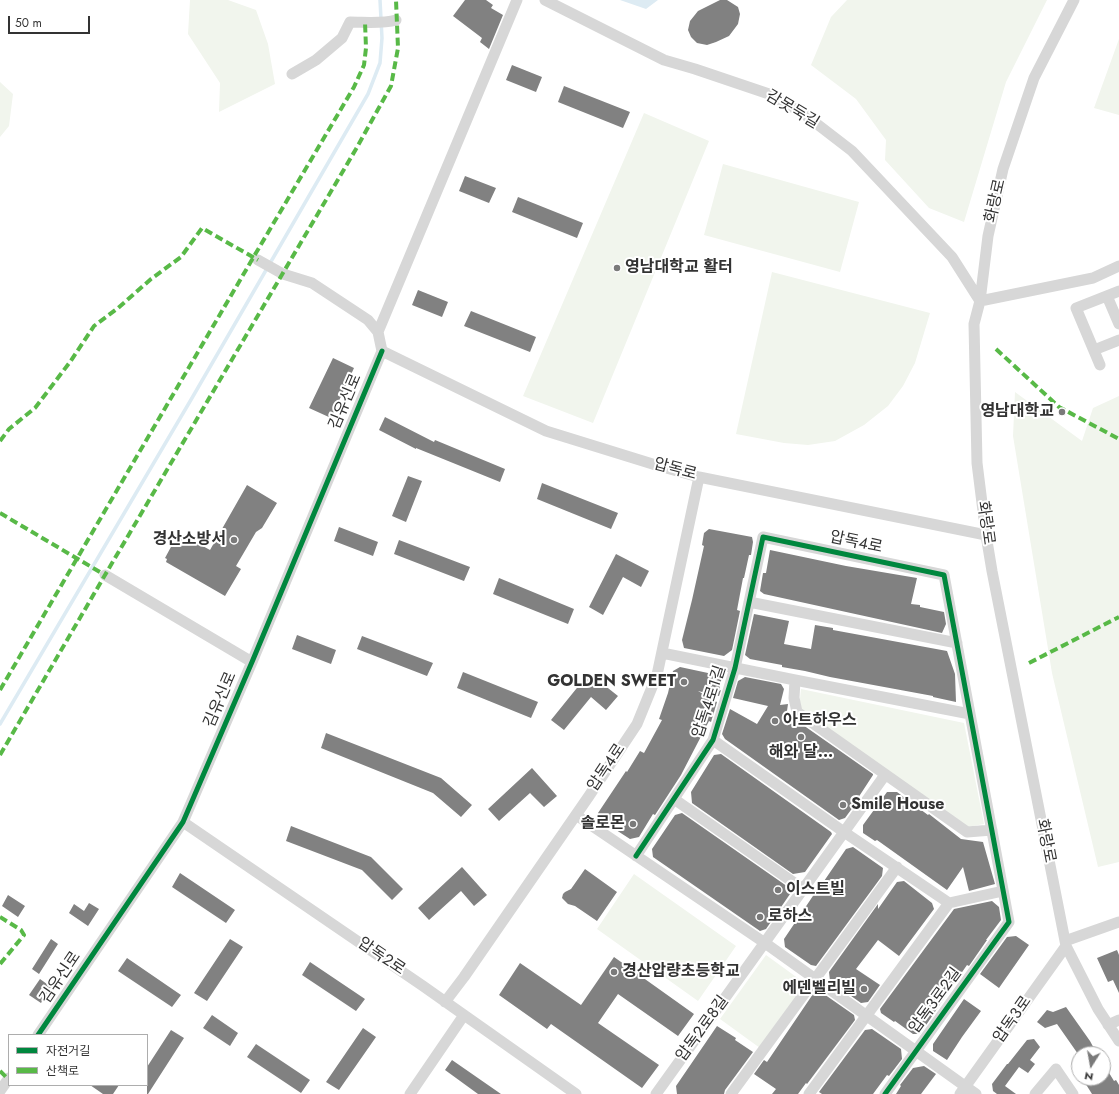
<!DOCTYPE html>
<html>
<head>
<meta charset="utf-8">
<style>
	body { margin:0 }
	#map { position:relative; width:1119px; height:1094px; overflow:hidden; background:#fff; font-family:Jost,"Noto Sans KR",sans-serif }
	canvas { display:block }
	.legend { position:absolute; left:8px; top:1034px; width:140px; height:52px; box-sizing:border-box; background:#fff; border:1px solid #adadad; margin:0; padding:5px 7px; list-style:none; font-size:12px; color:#333 }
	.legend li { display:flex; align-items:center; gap:8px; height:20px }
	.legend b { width:20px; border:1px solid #adadad }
	.north { position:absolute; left:1071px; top:1046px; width:40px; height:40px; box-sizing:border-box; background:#fff; border:1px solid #adadad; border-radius:50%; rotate:191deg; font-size:11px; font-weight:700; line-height:16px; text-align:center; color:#333 }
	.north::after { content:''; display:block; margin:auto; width:14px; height:18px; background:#7a7a7a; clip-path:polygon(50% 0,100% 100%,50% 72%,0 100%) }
	.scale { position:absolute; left:8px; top:16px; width:82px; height:18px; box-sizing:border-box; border:2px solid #333; border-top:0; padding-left:5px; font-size:12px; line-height:14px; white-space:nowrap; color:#333; -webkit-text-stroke:3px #fff; paint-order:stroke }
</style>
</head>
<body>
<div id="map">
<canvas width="1119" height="1094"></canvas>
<ul class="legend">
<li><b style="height:5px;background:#00873e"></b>자전거길</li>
<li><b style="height:5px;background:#58b947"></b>산책로</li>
</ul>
<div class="north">N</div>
<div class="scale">50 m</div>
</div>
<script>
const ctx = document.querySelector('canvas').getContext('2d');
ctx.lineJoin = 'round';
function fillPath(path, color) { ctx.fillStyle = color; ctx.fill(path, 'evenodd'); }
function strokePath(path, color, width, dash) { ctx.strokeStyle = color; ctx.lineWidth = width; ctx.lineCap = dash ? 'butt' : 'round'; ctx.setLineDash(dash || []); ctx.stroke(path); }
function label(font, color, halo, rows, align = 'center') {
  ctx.font = font + ' Jost,"Noto Sans KR",sans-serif'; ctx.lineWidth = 4; ctx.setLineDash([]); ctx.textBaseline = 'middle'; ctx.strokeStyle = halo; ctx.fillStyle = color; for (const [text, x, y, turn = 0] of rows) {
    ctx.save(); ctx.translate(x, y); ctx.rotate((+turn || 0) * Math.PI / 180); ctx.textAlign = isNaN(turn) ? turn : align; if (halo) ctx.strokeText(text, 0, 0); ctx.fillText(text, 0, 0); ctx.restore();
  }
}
const green = new Path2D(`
	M190,0H228L256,10L268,44L275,84L219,112L220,83L188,34Z
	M847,0H1047L1006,82L964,222L929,208L885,160L886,140L856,99L811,65L831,17Z
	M1119,39V115L1094,108Z
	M0,82L13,94L9,126L0,137Z
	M644,113L709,141L593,423L523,396Z
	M723,164L859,202L840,272L704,235Z
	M772,272L930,313L915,363L903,386L888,406L864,425L835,441L808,445L784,443L736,434Z
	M1015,392L1082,441L1093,408L1119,396V862L1098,867L1052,673L1013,436Z
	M801,689L964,723L984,824L967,827L799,708Z
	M634,874L736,946L698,1001L597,929Z
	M766,955L806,984L760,1048L720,1019Z`);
const water = new Path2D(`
	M620,0H658L646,9Z`);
const stream = new Path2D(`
	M0,724L192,398L368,94L380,63L382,38L380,0`);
const building = new Path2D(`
	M465,0H486L493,5L491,8L503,15L489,49L480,42L482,38L453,16Z
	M720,0H727L738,7L740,14L738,24L729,36L716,42L707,45L697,43L691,37L688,30L690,21L698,11Z
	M512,65L542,77L536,92L506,80Z
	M564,86L630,112L623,128L558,102Z
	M465,176L496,188L489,203L459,191Z
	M518,197L583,223L577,238L512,212Z
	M418,290L448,302L442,317L412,305Z
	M471,311L536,337L530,352L464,326Z
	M333,358L354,368L331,418L309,408Z
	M385,417L434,442L435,440L505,469L500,482L416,448V449L379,430Z
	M408,476L422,481L406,522L392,516Z
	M542,483L618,513L611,529L537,499Z
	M247,485L277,503L262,528L256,532L236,566L241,569L225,596L166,562L167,559L165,558L172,545L174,546L181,534L210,550Z
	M339,527L378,542L373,556L334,541Z
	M709,529L752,537L753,542L751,555H749L744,578H743L737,610L740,611L732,650L724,656L684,648L682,640L692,600L704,546L702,545L704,533Z
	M399,540L470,567L464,581L394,554Z
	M770,550L846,566L917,578L911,604L920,605V607L944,612L946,624L942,633L764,594L760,591L763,573H766Z
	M616,554L649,571L641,587L623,577L603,615L589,607Z
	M499,578L574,609L568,624L493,594Z
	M754,614L789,621L784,644L811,649L815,625L833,628V630L947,651L955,674L956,702L933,697V696L830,677L805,671L782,667V665L750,659L745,655Z
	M297,635L336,650L331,664L292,649Z
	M362,636L433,663L427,676L357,649Z
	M680,667L722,676L719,691L721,690L719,696L698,691L717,702L711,722L709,721L681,775L655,815L653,814L639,837L630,839L599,819L598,813L626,771L627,772L640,751L644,753L662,720L659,719L668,693L673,671Z
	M463,672L538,702L531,718L457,688Z
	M589,673L618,696L606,710L591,697L564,730L551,720Z
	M745,677L781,684L784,689L780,705L788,704L787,711L793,718L873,774V775L858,798L859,799L845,818L839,820L725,739L722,734L730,709L757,724L768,706L733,698L738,681Z
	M326,733L441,778L472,805L461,817L433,793L321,748Z
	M721,754L831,832L832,834L805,872L793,874L692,803L691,792L714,755Z
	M532,768L557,796L544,807L530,793L499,821L488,809Z
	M887,792H897L928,815L929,814L961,839L983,842L995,884L969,891L963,867L947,890L877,840L875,841L863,833V825Z
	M682,813L791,889L790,894L766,929L760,931L653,857L652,849L675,815Z
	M291,826L371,857L403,889L392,900L362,870L286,841Z
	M853,847L883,868L882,876L816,966L811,965L785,947L784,939L821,884H822L846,849Z
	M462,867L487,895L474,906L461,891L429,920L418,908Z
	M585,869L617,892L597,921L575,906L568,904L562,898L563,894L565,892L571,889Z
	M180,873L235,910L226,923L172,887Z
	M904,881L932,903L934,909L899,956L878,940L856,969L880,985L868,1002L861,1003L830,981L829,972L878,904V909L897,882Z
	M8,895L25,906L18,917L2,906Z
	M992,901L999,907L1001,920L986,940H987L969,966L967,965L951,988L920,1034H913L895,1021L894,1022L881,1013L880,1009L954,909Z
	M89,903L99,909L88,926L69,913L74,904L84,911Z
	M1016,936L1029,945L999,988L980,974L1007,937Z
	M51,939L58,944L39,974L32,969Z
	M230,939L243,947L207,1001L194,993Z
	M1117,950L1119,955V993L1113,980L1108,982L1097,958Z
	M614,957L694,1014L678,1036L618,994L598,1023L659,1065L642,1088L551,1024L547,1029L499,995L520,963L581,1005Z
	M127,958L181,995L172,1007L118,971Z
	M310,962L365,999L356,1011L302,975Z
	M40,979L51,987L41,1003L29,995Z
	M821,992L854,1015L855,1020L807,1084L806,1083L798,1094H772L776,1089L754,1074L764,1060L767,1062L813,994Z
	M964,999L981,1011L962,1037L947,1060L933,1051V1044Z
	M1066,1007L1090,1041L1097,1054H1078L1057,1024L1045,1028L1037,1022L1047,1010L1053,1012Z
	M212,1015L238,1033L230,1046L203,1028Z
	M717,1026L736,1038L735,1040L753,1052L725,1090L724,1094H677L676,1086Z
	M363,1028L376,1037L339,1090L326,1082Z
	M872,1029L901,1049L902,1059L889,1076L887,1075L873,1094H822L819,1092L865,1030Z
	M171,1030L184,1038L148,1094H147V1067Z
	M1034,1039L1040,1047L1030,1060L1035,1064L1028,1073L1019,1067L1005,1086L1016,1094H997L993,1091L992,1084L1007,1064H1008L1027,1040Z
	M256,1044L310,1080L301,1093L247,1057Z
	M452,1060L501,1094H478L445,1070Z
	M1103,1063L1114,1081L1116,1080L1119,1085V1094H1092L1082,1078H1103Z
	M924,1066L936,1074L921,1094H896L901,1086L900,1085L913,1068Z
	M90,1085H119L113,1094H103Z`);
const minor = new Path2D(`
	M545,0L664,60L695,69L769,94L804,114L852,151L952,257L980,301L1093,278L1119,266
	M1074,0L1034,78L1003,169L988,236L980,301L974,324L977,463L986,535L992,571L1066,946L1098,1009L1119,1041
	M292,74L316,60L342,38L350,22C365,22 382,24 396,20
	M258,260L283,274L312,283L368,320L378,332
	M1107,296L1119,324
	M1094,350L1119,340
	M382,351L546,431L659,466L699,477L986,535
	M382,351L378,332L517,0
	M1100,365L1076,308L1119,291
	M105,575L252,662
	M749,602L957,643
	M662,653L795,680L970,714
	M795,680L794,698L797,712L967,832L992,830
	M713,740L844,832L949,903
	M674,799L803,889
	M576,815L765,943L976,1094
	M183,822L423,986L576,1094
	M636,856L713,740L735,668L763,537L944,575L1009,922L885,1094
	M1065,941L1119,922
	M445,1002L464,977L589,796L637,724L657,675L699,477
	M1108,1025L1119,1020
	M38,1035L183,822L252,662L382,351
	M0,1091L9,1078
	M410,1094L464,1015
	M656,1094L885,775
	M731,1094L897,867
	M809,1094L949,903L1003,891
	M960,1094L1066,946
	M1035,1094L1056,1069L1073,1094`);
const quiet = new Path2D(`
	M996,349L1059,407L1119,439
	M0,441L9,429L35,408L70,362L94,326L118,308L151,279L181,257L202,228L258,260
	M0,513L105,575
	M1029,663L1119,617
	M0,690L253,258L354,87L364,65L366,48L365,22
	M0,755L105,575L356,149L391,86L398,48L396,0
	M0,917L21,930L24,935L0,964
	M0,1071L8,1079`);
const cycleway = new Path2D(`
	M636,856L713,740L735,668L763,537L944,575L1009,922L885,1094
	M38,1035L183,822L252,662L382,351`);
const markers = [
	[617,268,4,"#7a7a7a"],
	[1062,412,4,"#7a7a7a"],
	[234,540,4,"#7a7a7a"],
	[684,682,4,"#7a7a7a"],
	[775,721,4,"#7a7a7a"],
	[801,737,4,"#7a7a7a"],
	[843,805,4,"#7a7a7a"],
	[633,824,4,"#7a7a7a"],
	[778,890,4,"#7a7a7a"],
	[760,917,4,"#7a7a7a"],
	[614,972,4,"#7a7a7a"],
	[864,989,4,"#7a7a7a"]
];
const streetNames = [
	["감못둑길",792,110,31],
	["화랑로",996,201,-77],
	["김유신로",346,402,-67],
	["압독로",675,470,15],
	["화랑로",985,523,82],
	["압독4로",856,543,12],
	["김유신로",221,700,-67],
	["압독4로1길",710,702,-72],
	["압독4로",607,768,-56],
	["화랑로",1045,841,79],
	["압독2로",381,957,34],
	["김유신로",61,978,-56],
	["압독3로2길",936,1001,-54],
	["압독3로",1013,1020,-55],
	["압독2로8길",703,1029,-54]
];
const poiNames = [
	["영남대학교 활터",625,268],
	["영남대학교",1054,412,"right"],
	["경산소방서",226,540,"right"],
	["GOLDEN SWEET",676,682,"right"],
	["아트하우스",783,721],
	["해와 달...",801,753,"center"],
	["Smile House",851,805],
	["솔로몬",625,824,"right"],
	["이스트빌",786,890],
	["로하스",768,917],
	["경산압량초등학교",622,972],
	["에덴벨리빌",856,989,"right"]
];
fillPath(green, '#f1f5ed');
fillPath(water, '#ddebf3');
strokePath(stream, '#ddebf3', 3.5);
fillPath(building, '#818181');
strokePath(minor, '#d7d7d7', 11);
strokePath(quiet, '#58b947', 4, [8, 4]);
strokePath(cycleway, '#00873e', 5);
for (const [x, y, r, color] of markers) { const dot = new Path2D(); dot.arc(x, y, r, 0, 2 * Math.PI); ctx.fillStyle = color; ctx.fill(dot); strokePath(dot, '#fff', 1.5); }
label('16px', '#333', '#fff', streetNames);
label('bold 16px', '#333', '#fff', poiNames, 'left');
</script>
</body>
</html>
